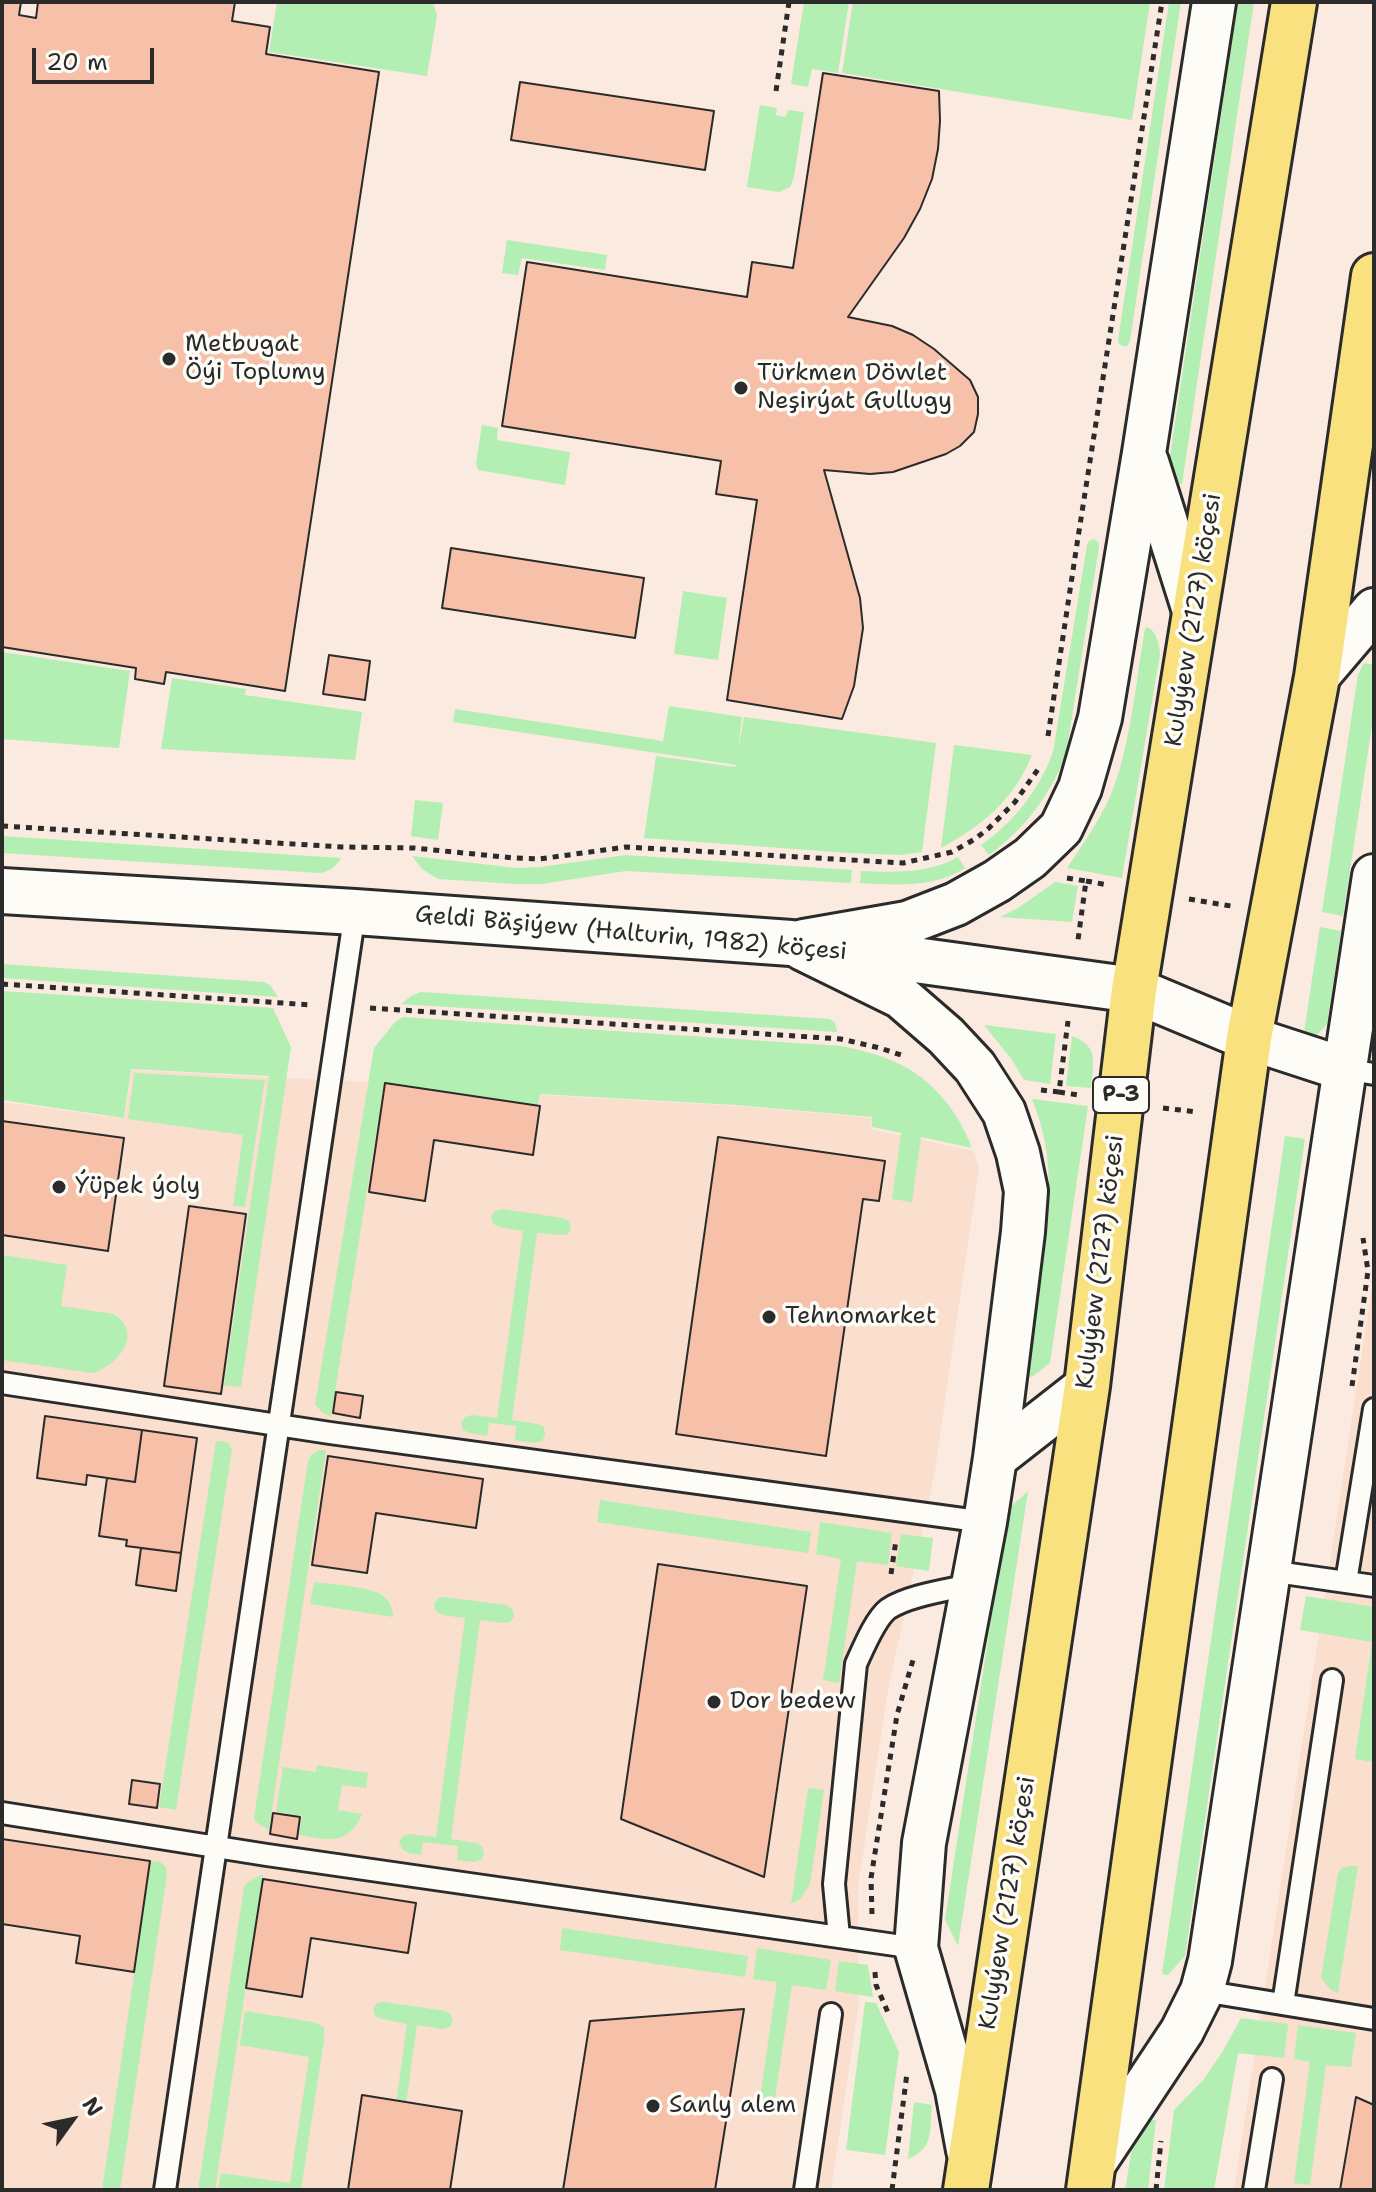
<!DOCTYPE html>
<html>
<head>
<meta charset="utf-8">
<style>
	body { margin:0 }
	#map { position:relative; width:1376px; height:2192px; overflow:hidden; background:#fbeadf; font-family:"Shantell Sans",sans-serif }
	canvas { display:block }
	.frame { position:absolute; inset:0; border:4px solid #2b2b2b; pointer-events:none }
	.north { position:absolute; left:32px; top:2080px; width:80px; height:80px; -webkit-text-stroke:6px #fdfcf7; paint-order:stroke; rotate:57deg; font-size:22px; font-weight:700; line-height:32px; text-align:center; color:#2b2b2b }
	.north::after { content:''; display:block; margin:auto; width:28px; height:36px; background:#2b2b2b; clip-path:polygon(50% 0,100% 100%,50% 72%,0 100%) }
	.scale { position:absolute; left:32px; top:48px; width:122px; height:36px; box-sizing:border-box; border:4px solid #2b2b2b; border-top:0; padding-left:10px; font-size:24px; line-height:28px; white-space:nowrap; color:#2b2b2b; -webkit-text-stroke:6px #fdfcf7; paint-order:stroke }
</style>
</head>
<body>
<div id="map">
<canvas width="1376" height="2192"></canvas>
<div class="frame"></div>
<div class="north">N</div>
<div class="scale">20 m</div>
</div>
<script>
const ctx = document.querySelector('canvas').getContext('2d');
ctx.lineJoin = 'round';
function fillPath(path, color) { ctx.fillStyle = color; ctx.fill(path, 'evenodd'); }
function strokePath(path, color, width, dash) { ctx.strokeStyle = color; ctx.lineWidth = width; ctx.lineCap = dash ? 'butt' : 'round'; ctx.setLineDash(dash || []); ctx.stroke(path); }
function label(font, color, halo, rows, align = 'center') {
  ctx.font = font + ' "Shantell Sans",sans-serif'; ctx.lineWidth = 7; ctx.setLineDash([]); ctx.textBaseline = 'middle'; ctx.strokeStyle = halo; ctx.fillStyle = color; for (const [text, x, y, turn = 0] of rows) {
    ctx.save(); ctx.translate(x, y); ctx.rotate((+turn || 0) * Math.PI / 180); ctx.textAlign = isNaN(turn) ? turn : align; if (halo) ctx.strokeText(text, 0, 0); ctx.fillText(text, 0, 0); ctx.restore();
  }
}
const built = new Path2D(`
	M131,1070L385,1083L539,1105L540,1095L736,1106L872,1118L871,1129L974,1151L979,1168L934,1476L888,1690L858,1886L859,2002L831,2190H2V1102L125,1119Z
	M1374,1274V2190H1234Z`);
const green = new Path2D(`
	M277,2H433L437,16L427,76L269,52Z
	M804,2H849L838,73L812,69L808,87L791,84Z
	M853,2H1150L1132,120L842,73Z
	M1169,2H1181L1130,341L1127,346H1123L1119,344L1118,340Z
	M1238,2H1254L1182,484H1179L1169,463Z
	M760,105L777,108L776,115L786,117L788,110L804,112L794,177L790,187L779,192L747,187Z
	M507,240L607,255L605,270L522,258L518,275L502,273Z
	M482,425L498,428L497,440L570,452L565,485L478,470L476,463Z
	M1094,539L1098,542L1099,547L1066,754C1051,794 1024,830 989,855L981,845C1014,822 1039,790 1053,752L1087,545L1089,541Z
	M683,591L727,598L718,660L674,654Z
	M1147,627C1157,631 1159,644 1160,654L1122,878L1067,868C1082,846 1098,823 1109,799C1130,752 1136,680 1145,629Z
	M2,652L130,671L119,748L2,739Z
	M1364,663L1374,665V713L1343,916L1322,912L1358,675Z
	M172,678L246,689L245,695L362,712L355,760L161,749Z
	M669,706L742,717L738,750L744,717L936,743L922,852L900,855L849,853L644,838L656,756L735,767L736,765L453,722L455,709L663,741Z
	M954,745L1032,755C1013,801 983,825 941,848Z
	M415,800L443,803L438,840L411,836Z
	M2,836L341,858C336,867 330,871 320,873L2,853Z
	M626,855L852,870L851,883L626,871L541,884H516L438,879L422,869L412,856L517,868L540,867Z
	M958,857L965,868C935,888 895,885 860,883L861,871C894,872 928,874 958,857Z
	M1055,882L1078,886L1072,922L1000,917L1018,908Z
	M1320,927L1341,931L1327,1024L1317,1035L1304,1032Z
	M2,964L264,982L270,985L278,997L2,978Z
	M2,991L273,1008L291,1047L241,1387L224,1385L269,1076L131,1069L124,1118L2,1100Z
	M421,992L830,1019L835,1023L837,1032L401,1004L411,996Z
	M403,1017L841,1046C859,1050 878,1054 895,1062C932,1078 958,1111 972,1148L921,1137L912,1202L892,1199L901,1133L872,1127V1117L736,1105L540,1094L538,1105L384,1083L331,1417L323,1413L315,1405L374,1048L395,1022Z
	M984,1025L1056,1034L1050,1084L1024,1080L1012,1060Z
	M1072,1036C1100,1046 1093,1064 1091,1088L1066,1086Z
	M134,1073L265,1080L245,1207L233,1206L243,1135L128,1119Z
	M1032,1099L1088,1106L1050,1363L1032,1377L1028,1376L1049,1188C1049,1156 1044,1129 1032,1099Z
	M1285,1136L1305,1139L1185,1956L1168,1975L1162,1974Z
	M502,1209L563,1218L569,1221L571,1228L568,1234L561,1235L537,1233L512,1420L537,1424L544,1427L545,1435L542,1441L534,1443L515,1440L516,1426L489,1423L487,1436L469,1433L463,1430L461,1423L465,1417L472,1415L497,1418L523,1231L500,1227L493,1224L491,1217L495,1211Z
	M2,1255L67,1265L61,1306L114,1314C144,1334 118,1365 93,1373L2,1360Z
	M216,1441L227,1442L232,1449L176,1810L159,1807Z
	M319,1450H326L269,1830L257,1823L254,1818L308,1461L311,1455Z
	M1028,1491L958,1946L945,1920L1008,1509Z
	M600,1500L811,1532L808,1553L597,1522Z
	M820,1522L892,1533L888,1565L857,1561L839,1683L823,1680L841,1559L816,1554Z
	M901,1534L933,1538L929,1571L896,1566Z
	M314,1582C329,1584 371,1587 382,1595C390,1601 393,1609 393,1617L310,1604Z
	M1306,1596L1374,1607L1373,1762L1355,1759L1372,1642L1300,1630Z
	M444,1597L506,1605L512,1609L514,1616L510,1622L503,1623L480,1620L451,1839L476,1843L482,1847L484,1854L481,1860L473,1862L457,1860L458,1846L423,1842L421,1855L408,1853L402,1849L399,1842L403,1836L410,1834L436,1837L465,1618L442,1615L436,1611L434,1604L438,1598Z
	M317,1765L368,1773L366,1788L342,1785L338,1810L362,1814C348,1846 329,1840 299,1835L302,1816L276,1812L283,1767L316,1772Z
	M808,1788L824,1790L810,1884L800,1899L791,1904Z
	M151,1861L160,1862L166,1867L167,1874L120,2190H102Z
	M1350,1866H1358L1338,1993L1331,1990L1321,1978L1338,1873L1342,1868Z
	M263,1874L215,2190H198L244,1887L248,1882Z
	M562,1928L748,1956L745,1977L560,1950Z
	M757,1948L831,1960L826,1990L792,1985L774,2105L759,2104L777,1982L753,1979Z
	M839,1961L868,1965L873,1997L835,1991Z
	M384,2002L446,2011L451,2015L453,2021L450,2027L443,2029L417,2025L394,2190H384L407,2024L382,2019L375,2016L373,2009L377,2003Z
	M865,2002L876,2003L899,2052L885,2155L846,2150Z
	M245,2011L313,2022L324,2027V2040L301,2190H218L221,2173L290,2183L309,2057L240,2045Z
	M1241,2018L1288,2024L1284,2058L1238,2053L1214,2190H1164L1174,2110L1204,2079L1223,2051Z
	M1298,2025L1356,2033L1351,2067L1326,2065L1310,2185L1294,2183L1310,2062L1294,2059Z
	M914,2102L932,2105C929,2130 935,2148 908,2159Z
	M1137,2119L1156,2120L1148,2190H1125Z`);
const building = new Path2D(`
	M2,2H21L19,15L36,18L38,2H235L232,21L270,27L266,54L379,72L285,691L166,672L164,684L135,679L136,668L2,647Z
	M823,73L939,91L940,121L938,149L932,179L920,209L904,238L848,317L892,326L913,335L934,349L970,380L978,397V414L974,432L960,446L946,454L893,472L870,474L824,470L860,598L863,628L854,686L842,719L727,700L757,500L716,494L721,461L502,426L527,262L747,297L752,262L793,268Z
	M520,82L714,111L705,170L511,140Z
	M451,548L644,578L635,638L442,608Z
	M329,655L370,661L365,700L323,694Z
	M385,1083L540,1106L533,1155L434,1140L425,1201L369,1192Z
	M2,1121L124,1138L108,1251L2,1235Z
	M718,1137L885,1161L879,1201L863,1199L826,1456L676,1434Z
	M189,1206L246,1214L221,1394L164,1386Z
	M336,1392L363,1396L360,1418L333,1413Z
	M45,1416L142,1430L135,1482L87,1475L86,1485L37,1478Z
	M142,1430L197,1438L181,1553L126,1546L127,1540L99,1536L107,1478L135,1482Z
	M328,1456L483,1479L476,1528L376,1513L367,1573L312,1565Z
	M141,1548L181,1553L176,1591L136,1585Z
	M658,1564L807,1586L764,1877L621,1819Z
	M132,1780L160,1784L157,1808L129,1804Z
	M273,1813L300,1817L297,1839L270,1834Z
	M2,1839L150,1861L134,1972L76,1963L80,1936L2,1924Z
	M263,1879L416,1903L408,1953L311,1938L302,1997L246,1988Z
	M744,2009L715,2190H563L590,2021Z
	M362,2095L462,2111L450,2190H348Z
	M1356,2097L1374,2105V2190H1340Z`);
const path = new Path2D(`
	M776,91L789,2
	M1048,736L1077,544L1162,2
	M2,826L342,847L414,848L514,858L539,859L626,847L903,863L952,852L975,839L989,828L1015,802L1041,765
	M1067,878L1086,881L1078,940
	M1086,881L1108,885
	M1189,899L1231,906
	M2,984L312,1005
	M370,1008L841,1039L880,1048L901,1055
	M1041,1090L1059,1092L1068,1021
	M1059,1092L1078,1095
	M1163,1108L1197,1112
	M1352,1386L1368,1271L1363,1238
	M891,1574L896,1540
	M872,1914L871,1878L897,1715L913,1660
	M875,1972L876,1985L889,2015
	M892,2190L907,2073
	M1156,2190L1161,2141`);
const lane = new Path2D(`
	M1344,1069L1374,1074
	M2,1383L330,1433L985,1522
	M1269,1571L1374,1586
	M1346,1582L1374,1409
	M2,1813L267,1855L916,1948
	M839,1937L834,1884L856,1664C863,1649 875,1619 888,1609C909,1595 949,1590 974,1584
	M1202,1991L1374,2019
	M1283,2004L1332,1680
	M165,2190L355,912
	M805,2190L831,2014
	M1254,2190L1272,2079`);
const street = new Path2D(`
	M1147,462L1195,614
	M1317,677L1374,610
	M804,941L907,923L956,904L997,881L1030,858L1061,828L1080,788L1100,718L1144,453L1214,2
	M803,949L901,997L946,1036L975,1067L1004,1112L1018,1153L1026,1191L1023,1232L995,1458L985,1522L924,1843L916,1948L957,2090L968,2150
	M1249,1038L1344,1069
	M995,1458L1087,1386
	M1093,2165L1182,2031L1202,1991L1210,1961L1374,876`);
const secondary = new Path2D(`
	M2,891L355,912L791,943L1134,990L1249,1038`);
const highway = new Path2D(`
	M966,2190L1087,1386L1134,990L1294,2
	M1089,2190L1249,1038L1317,677L1374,276`);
const markers = [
	[169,359,8,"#2b2b2b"],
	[741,388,8,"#2b2b2b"],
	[59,1187,8,"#2b2b2b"],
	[769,1317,8,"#2b2b2b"],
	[714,1702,8,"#2b2b2b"],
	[653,2106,8,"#2b2b2b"]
];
const shields = [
	[1121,1095,56]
];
const shieldNames = [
	["P-3",1121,1095]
];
const poiNames = [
	["Metbugat",185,345],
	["Öýi Toplumy",185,373],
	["Türkmen Döwlet",757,374],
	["Neşirýat Gullugy",757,402],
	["Ýüpek ýoly",75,1187],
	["Tehnomarket",785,1317],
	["Dor bedew",730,1702],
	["Sanly alem",669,2106]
];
const streetNames = [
	["Kulyýew (2127) köçesi",1194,620,-81],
	["Geldi Bäşiýew (Halturin, 1982) köçesi",631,934,5],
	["Kulyýew (2127) köçesi",1101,1262,-83],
	["Kulyýew (2127) köçesi",1008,1903,-81]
];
fillPath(built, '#fadece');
fillPath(green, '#b3efb3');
fillPath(building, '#f6c1a8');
strokePath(building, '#2b2b2b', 2);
strokePath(lane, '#2b2b2b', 26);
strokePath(street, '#2b2b2b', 48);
strokePath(secondary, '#2b2b2b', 50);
strokePath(highway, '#2b2b2b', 50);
strokePath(path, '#2b2b2b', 5, [6, 6]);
strokePath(lane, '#fdfcf7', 20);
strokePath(street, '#fdfcf7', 42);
strokePath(secondary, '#fdfcf7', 44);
strokePath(highway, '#fae180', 44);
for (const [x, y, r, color] of markers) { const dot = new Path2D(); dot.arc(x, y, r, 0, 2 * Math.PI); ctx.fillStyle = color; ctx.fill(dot); strokePath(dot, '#fdfcf7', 3); }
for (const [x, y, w] of shields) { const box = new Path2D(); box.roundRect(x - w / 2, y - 18, w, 36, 6); ctx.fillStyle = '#fdfcf7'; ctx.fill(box); strokePath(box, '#2b2b2b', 2); }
label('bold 22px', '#2b2b2b', null, shieldNames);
label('24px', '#2b2b2b', '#fdfcf7', poiNames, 'left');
label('24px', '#2b2b2b', '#fdfcf7', streetNames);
</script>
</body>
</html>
